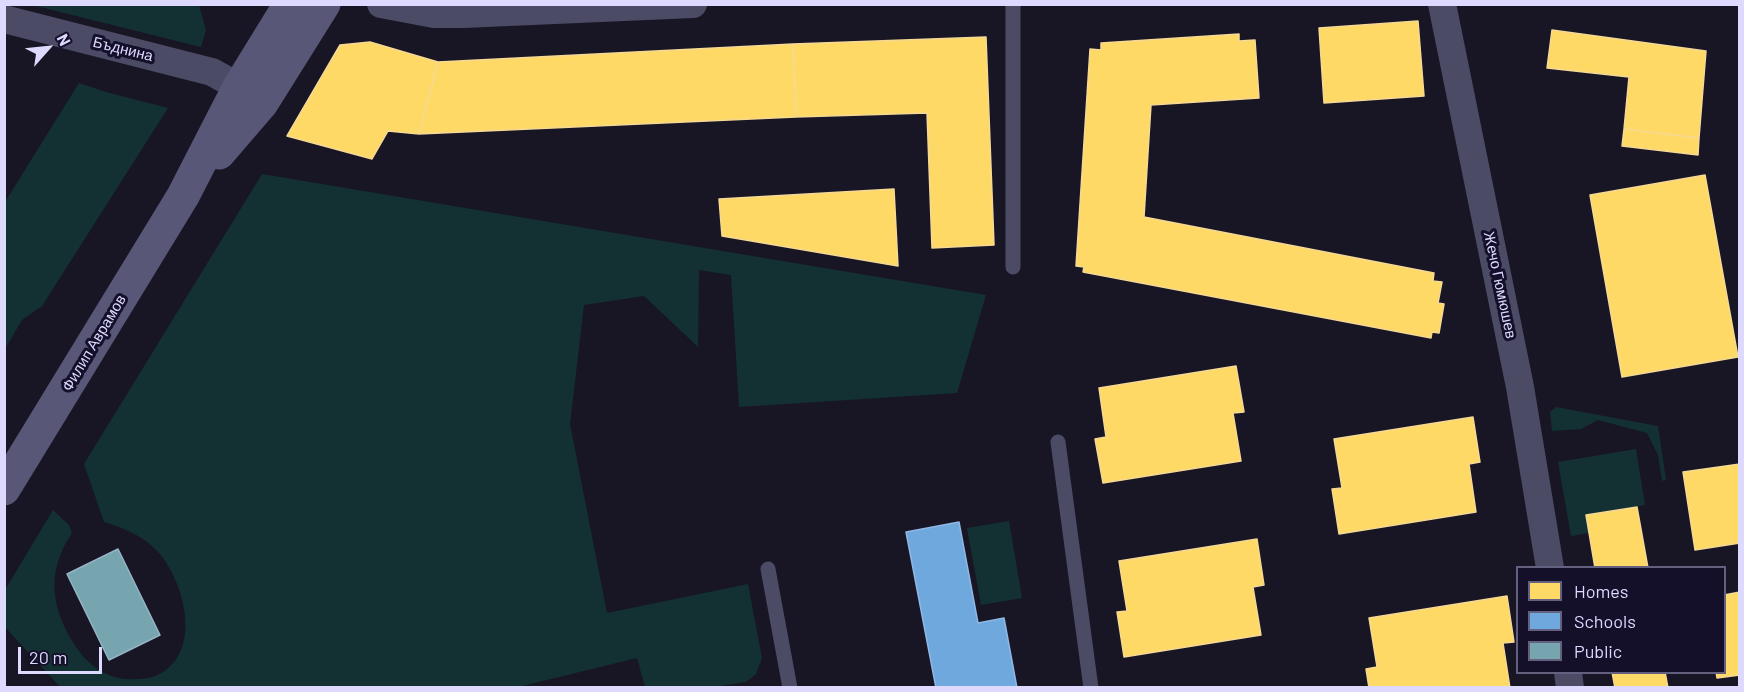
<!DOCTYPE html>
<html>
<head>
<meta charset="utf-8">
<style>
	body { margin:0 }
	#map { position:relative; width:1744px; height:692px; overflow:hidden; background:#181624; font-family:Barlow,sans-serif }
	canvas { display:block }
	.frame { position:absolute; inset:0; border:6px solid #ddd9ff; pointer-events:none }
	.legend { position:absolute; left:1516px; top:566px; width:210px; height:108px; box-sizing:border-box; background:#14102a; border:2px solid #64607f; margin:0; padding:8px 10px; list-style:none; font-size:18px; color:#ddd9ff }
	.legend li { display:flex; align-items:center; gap:12px; height:30px }
	.legend b { width:30px; border:2px solid #64607f }
	.north { position:absolute; left:18px; top:18px; width:60px; height:60px; -webkit-text-stroke:4px #14102a; paint-order:stroke; rotate:63deg; font-size:16px; font-weight:700; line-height:24px; text-align:center; color:#ddd9ff }
	.north::after { content:''; display:block; margin:auto; width:21px; height:27px; background:#ddd9ff; clip-path:polygon(50% 0,100% 100%,50% 72%,0 100%) }
	.scale { position:absolute; left:18px; top:647px; width:84px; height:27px; box-sizing:border-box; border:3px solid #ddd9ff; border-top:0; padding-left:8px; font-size:18px; line-height:21px; white-space:nowrap; color:#ddd9ff; -webkit-text-stroke:4px #14102a; paint-order:stroke }
</style>
</head>
<body>
<div id="map">
<canvas width="1744" height="692"></canvas>
<div class="frame"></div>
<ul class="legend">
<li><b style="height:16px;background:#ffd966"></b>Homes</li>
<li><b style="height:16px;background:#6fa8dc"></b>Schools</li>
<li><b style="height:16px;background:#76a5af"></b>Public</li>
</ul>
<div class="north">N</div>
<div class="scale">20 m</div>
</div>
<script>
const ctx = document.querySelector('canvas').getContext('2d');
ctx.lineJoin = 'round';
function fillPath(path, color) { ctx.fillStyle = color; ctx.fill(path, 'evenodd'); }
function strokePath(path, color, width, dash) { ctx.strokeStyle = color; ctx.lineWidth = width; ctx.lineCap = dash ? 'butt' : 'round'; ctx.setLineDash(dash || []); ctx.stroke(path); }
function label(font, color, halo, rows, align = 'center') {
  ctx.font = font + ' Barlow,sans-serif'; ctx.lineWidth = 6; ctx.setLineDash([]); ctx.textBaseline = 'middle'; ctx.strokeStyle = halo; ctx.fillStyle = color; for (const [text, x, y, turn = 0] of rows) {
    ctx.save(); ctx.translate(x, y); ctx.rotate((+turn || 0) * Math.PI / 180); ctx.textAlign = isNaN(turn) ? turn : align; if (halo) ctx.strokeText(text, 0, 0); ctx.fillText(text, 0, 0); ctx.restore();
  }
}
const green = new Path2D(`
	M32,5H199L206,30L201,47Z
	M79,83L106,92L168,108L42,306L22,320L5,349V202Z
	M262,174L986,295L957,393L739,407L731,275L699,270L698,347L644,296L584,305L570,424L607,613L748,584L762,658L756,674L746,682L713,687H645L637,658L514,688L60,687L4,626L5,590L53,510L69,525L72,533C51,565 49,593 65,628C80,658 101,682 138,679C148,679 159,676 167,669C201,643 182,579 159,553C144,536 124,528 104,522L84,464Z
	M1556,407L1658,426L1666,480L1662,481L1658,455L1647,433L1598,420L1581,429L1552,431L1550,412Z
	M1636,449L1645,505L1586,515L1589,533L1571,536L1558,462Z
	M1009,521L1022,598L981,605L967,528Z`);
const homes = new Path2D(`
	M1418,21L1424,96L1324,103L1319,28Z
	M1552,30L1706,51L1699,138L1624,129L1629,77L1547,68Z
	M1239,34V41L1255,40L1259,98L1151,105L1144,217L1434,273L1433,281L1442,282L1438,303L1444,304L1439,333L1432,332L1431,338L1083,272L1084,267L1076,266L1090,49L1101,50V43Z
	M986,37L994,245L932,248L927,113L796,117L793,44Z
	M370,42L438,62L419,134L388,131L372,159L287,136L340,45Z
	M793,44L796,117L419,134L438,62Z
	M1624,129L1699,138L1698,155L1622,146Z
	M1705,175L1738,357L1622,377L1590,195Z
	M894,189L898,266L722,236L719,199Z
	M1236,366L1244,412L1233,413L1241,461L1103,483L1095,439L1106,437L1099,388Z
	M1473,417L1480,462L1469,464L1476,512L1339,534L1332,489L1342,488L1334,439Z
	M1740,464V543L1695,550L1683,472Z
	M1637,507L1648,568H1595L1586,515Z
	M1257,539L1264,585L1253,587L1261,635L1124,657L1117,612L1127,611L1119,561Z
	M1740,592V675L1717,678L1716,672H1724V595Z
	M1507,596L1514,642L1503,643L1510,688H1369L1366,669L1377,667L1369,618Z
	M1612,672H1665L1668,688H1615Z`);
const schools = new Path2D(`
	M959,522L978,623L1004,618L1017,688H936L906,532Z`);
const public = new Path2D(`
	M118,549L160,635L109,660L67,574Z`);
const lane = new Path2D(`
	M1013,267V4
	M1058,442L1091,688
	M768,569L790,688`);
const street = new Path2D(`
	M381,4L434,14H463L693,4
	M1442,4L1520,387L1550,568
	M4,19L212,72L239,87
	M1568,672L1570,688`);
const secondary = new Path2D(`
	M219,153L262,103L324,4
	M4,489L183,196L239,87L290,4`);
const streetNames = [
	["Бъднина",123,49,14],
	["Жечо Гюмюшев",1500,285,78],
	["Филип Аврамов",94,343,-59]
];
fillPath(green, '#133132');
fillPath(homes, '#ffd966');
strokePath(homes, '#f5d994', 1.5);
fillPath(schools, '#6fa8dc');
strokePath(schools, '#90b7e6', 1.5);
fillPath(public, '#76a5af');
strokePath(public, '#95b5c7', 1.5);
strokePath(lane, '#4c4b65', 15);
strokePath(street, '#4c4b65', 28);
strokePath(secondary, '#595777', 33);
label('15px', '#ddd9ff', '#14102a', streetNames);
</script>
</body>
</html>
